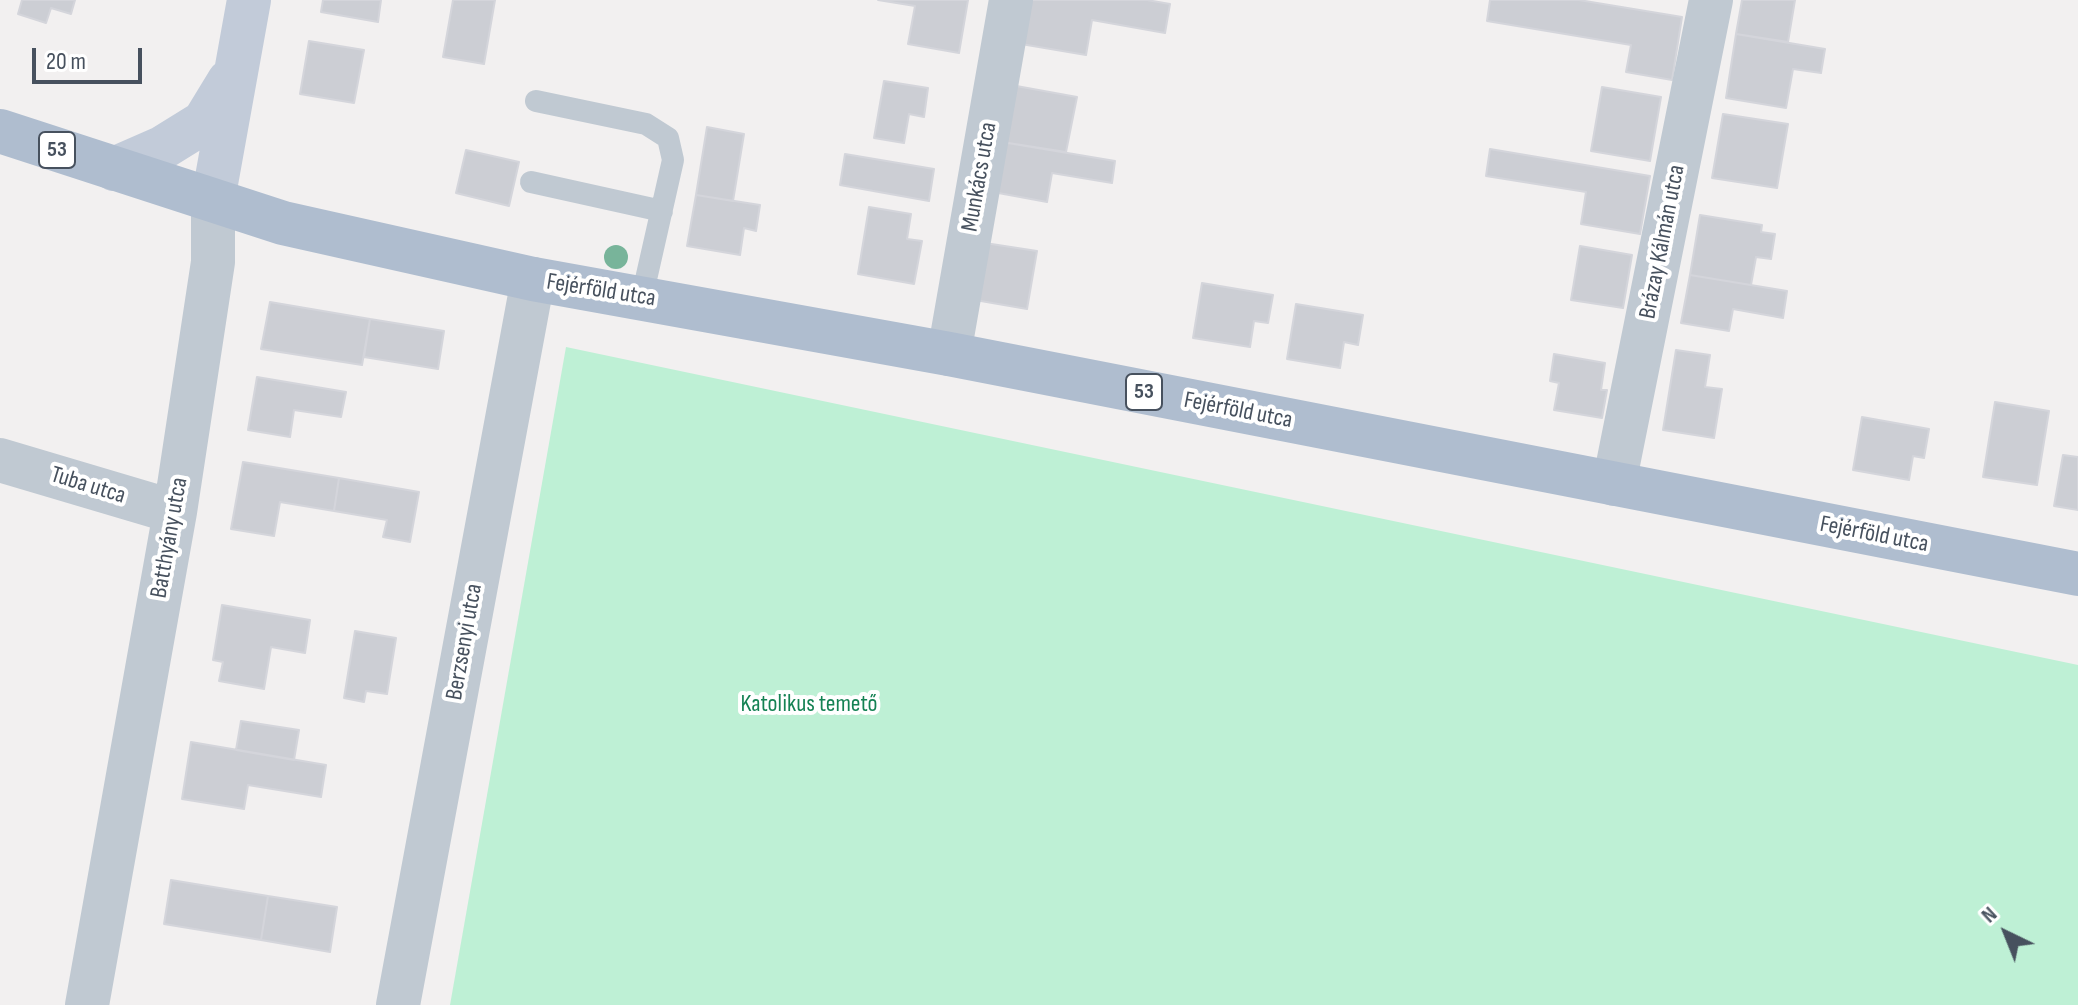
<!DOCTYPE html>
<html>
<head>
<meta charset="utf-8">
<style>
	body { margin:0 }
	#map { position:relative; width:2078px; height:1005px; overflow:hidden; background:#f2f0f0; font-family:"Sofia Sans Condensed",sans-serif }
	canvas { display:block }
	.north { position:absolute; left:1966px; top:893px; width:80px; height:80px; -webkit-text-stroke:6px #fff; paint-order:stroke; rotate:317deg; font-size:22px; font-weight:700; line-height:32px; text-align:center; color:#47515e }
	.north::after { content:''; display:block; margin:auto; width:28px; height:36px; background:#47515e; clip-path:polygon(50% 0,100% 100%,50% 72%,0 100%) }
	.scale { position:absolute; left:32px; top:48px; width:110px; height:36px; box-sizing:border-box; border:4px solid #47515e; border-top:0; padding-left:10px; font-size:24px; line-height:28px; white-space:nowrap; color:#47515e; -webkit-text-stroke:6px #fff; paint-order:stroke }
</style>
</head>
<body>
<div id="map">
<canvas width="2078" height="1005"></canvas>
<div class="north">N</div>
<div class="scale">20 m</div>
</div>
<script>
const ctx = document.querySelector('canvas').getContext('2d');
ctx.lineJoin = 'round';
function fillPath(path, color) { ctx.fillStyle = color; ctx.fill(path, 'evenodd'); }
function strokePath(path, color, width, dash) { ctx.strokeStyle = color; ctx.lineWidth = width; ctx.lineCap = dash ? 'butt' : 'round'; ctx.setLineDash(dash || []); ctx.stroke(path); }
function label(font, color, halo, rows, align = 'center') {
  ctx.font = font + ' "Sofia Sans Condensed",sans-serif'; ctx.lineWidth = 8; ctx.setLineDash([]); ctx.textBaseline = 'middle'; ctx.strokeStyle = halo; ctx.fillStyle = color; for (const [text, x, y, turn = 0] of rows) {
    ctx.save(); ctx.translate(x, y); ctx.rotate((+turn || 0) * Math.PI / 180); ctx.textAlign = isNaN(turn) ? turn : align; if (halo) ctx.strokeText(text, 0, 0); ctx.fillText(text, 0, 0); ctx.restore();
  }
}
const green = new Path2D(`
	M566,347L2078,665V1005H450Z`);
const building = new Path2D(`
	M22,0H75L71,14L51,8L46,23L18,14Z
	M323,0H381L378,22L321,12Z
	M453,0H495L484,64L443,57Z
	M878,0H968L959,53L908,44L915,6Z
	M1028,0H1147L1170,4L1165,33L1092,20L1086,55L1021,44Z
	M1490,0H1579L1682,17L1672,80L1626,72L1631,45L1487,21Z
	M1742,0H1795L1788,42L1736,34Z
	M1736,34L1825,49L1821,73L1793,69L1786,108L1726,98Z
	M309,41L364,50L354,103L300,94Z
	M884,81L928,88L924,117L909,114L904,143L874,138Z
	M1011,85L1077,97L1066,152L1002,142Z
	M1602,87L1661,97L1650,161L1591,151Z
	M1723,114L1788,124L1777,188L1712,178Z
	M707,127L744,134L733,201L696,195Z
	M1002,142L1115,161L1112,183L1052,173L1047,202L993,192Z
	M1490,149L1650,176L1640,234L1581,224L1586,192L1486,176Z
	M466,150L519,162L509,206L456,193Z
	M845,154L934,169L929,201L840,185Z
	M696,195L760,205L756,231L744,228L740,255L687,246Z
	M869,207L911,214L907,239L922,241L914,284L858,274Z
	M1700,215L1762,225L1761,232L1775,234L1771,259L1756,257L1751,285L1690,275Z
	M985,243L1037,251L1027,309L975,300Z
	M1580,246L1632,255L1623,308L1571,300Z
	M1690,275L1787,291L1783,318L1733,309L1729,331L1681,323Z
	M1202,283L1273,295L1268,323L1254,321L1250,347L1193,338Z
	M270,302L370,319L362,365L261,349Z
	M1296,304L1363,315L1358,345L1344,342L1340,368L1287,359Z
	M370,319L444,331L438,369L364,357Z
	M1676,350L1710,355L1705,387L1722,389L1714,438L1663,430Z
	M1554,354L1605,363L1601,390H1607L1602,418L1554,410L1559,383L1550,381Z
	M257,377L346,392L341,417L294,410L290,437L248,430Z
	M1995,402L2049,411L2037,485L1983,477Z
	M1862,417L1929,429L1924,458L1913,456L1909,480L1853,470Z
	M2063,455L2078,457V510L2054,506Z
	M243,462L339,478L334,511L280,502L274,536L231,529Z
	M339,478L419,492L410,542L383,537L387,520L334,511Z
	M222,605L310,620L305,653L271,647L264,689L219,681L223,662L213,660Z
	M355,631L396,638L387,694L366,691L364,702L344,698Z
	M241,721L299,730L294,760L236,750Z
	M191,742L326,765L321,797L248,785L244,809L182,799Z
	M171,880L268,896L261,940L164,924Z
	M268,896L337,907L330,952L261,940Z`);
const lane = new Path2D(`
	M536,101L646,124L668,138L673,160L642,297
	M531,182L662,211`);
const street = new Path2D(`
	M949,354L1011,0
	M0,460L175,512
	M1614,484L1711,0
	M87,1005L175,512L213,262V200
	M398,1005L533,279`);
const secondary = new Path2D(`
	M114,169L162,148L204,122L229,81
	M213,200L249,0`);
const primary = new Path2D(`
	M0,131L283,223L533,279L949,354L2078,574`);
const trees = [
	[616,257]
];
const shields = [
	[57,150,36],
	[1144,392,36]
];
const shieldNames = [
	["53",57,150],
	["53",1144,392]
];
const streetNames = [
	["Munkács utca",980,177,-80],
	["Brázay Kálmán utca",1663,242,-79],
	["Fejérföld utca",601,291,9],
	["Fejérföld utca",1238,411,11],
	["Tuba utca",88,486,17],
	["Fejérföld utca",1874,535,11],
	["Batthyány utca",170,538,-80],
	["Berzsenyi utca",465,642,-80]
];
const parkNames = [
	["Katolikus temető",809,705]
];
fillPath(green, '#bef0d5');
fillPath(building, '#ccced4');
strokePath(building, '#d4d5db', 2);
strokePath(lane, '#c0c9d2', 22);
strokePath(street, '#c0c9d2', 44);
strokePath(secondary, '#c2cbd9', 44);
strokePath(primary, '#afbdcf', 44);
ctx.fillStyle = '#78b49a';
for (const [x, y] of trees) { ctx.beginPath(); ctx.arc(x, y, 12, 0, 2 * Math.PI); ctx.fill(); }
for (const [x, y, w] of shields) { const box = new Path2D(); box.roundRect(x - w / 2, y - 18, w, 36, 6); ctx.fillStyle = '#fff'; ctx.fill(box); strokePath(box, '#47515e', 2); }
label('bold 22px', '#47515e', null, shieldNames);
label('24px', '#47515e', '#fff', streetNames);
label('24px', '#158254', '#fff', parkNames);
</script>
</body>
</html>
